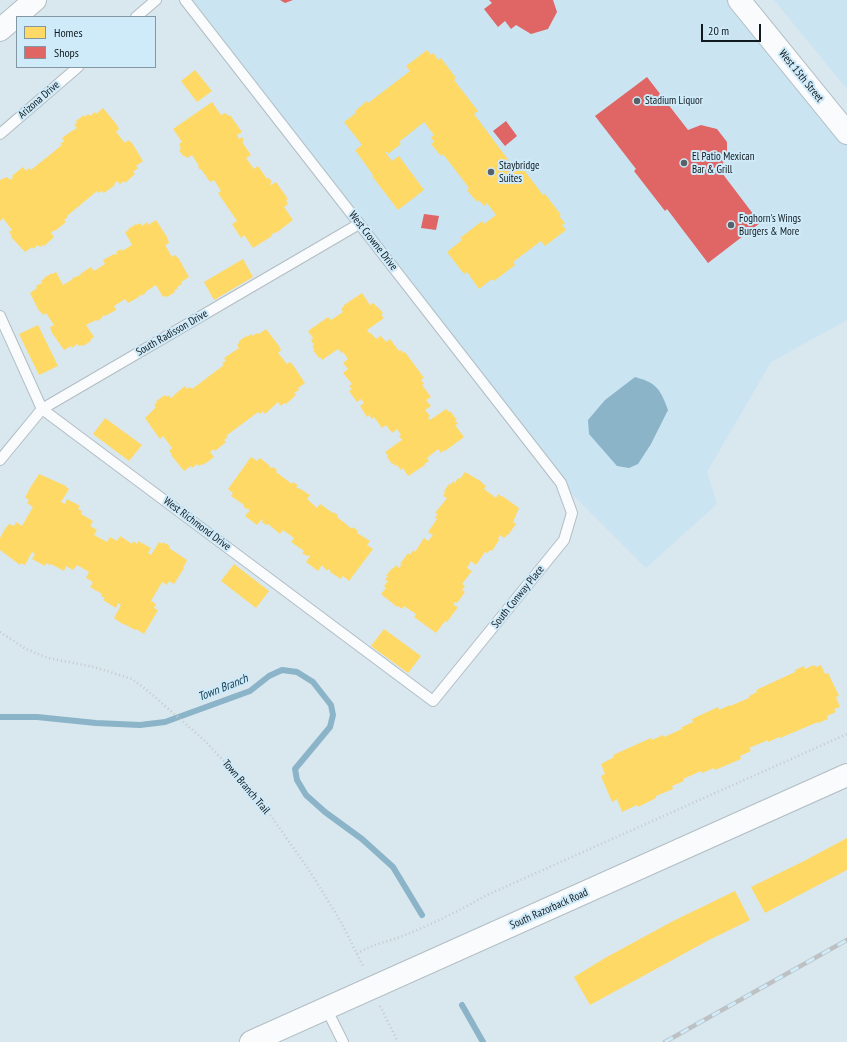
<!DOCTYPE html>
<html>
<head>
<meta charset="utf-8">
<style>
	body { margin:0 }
	#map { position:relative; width:847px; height:1042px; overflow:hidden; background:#d9e7ef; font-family:"PT Sans Narrow",sans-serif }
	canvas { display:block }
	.legend { position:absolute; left:16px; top:16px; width:140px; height:52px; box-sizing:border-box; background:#cfeaf9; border:1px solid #8397a2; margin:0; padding:5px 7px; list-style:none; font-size:12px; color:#101a1f }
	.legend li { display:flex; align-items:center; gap:8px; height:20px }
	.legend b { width:20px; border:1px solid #8397a2 }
	.scale { position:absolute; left:701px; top:24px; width:60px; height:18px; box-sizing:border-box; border:2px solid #101a1f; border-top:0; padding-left:5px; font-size:12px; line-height:14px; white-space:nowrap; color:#101a1f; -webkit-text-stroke:3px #cfeaf9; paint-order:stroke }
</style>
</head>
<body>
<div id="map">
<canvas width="847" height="1042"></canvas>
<ul class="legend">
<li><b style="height:11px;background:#ffd966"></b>Homes</li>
<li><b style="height:11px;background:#e06666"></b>Shops</li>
</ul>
<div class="scale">20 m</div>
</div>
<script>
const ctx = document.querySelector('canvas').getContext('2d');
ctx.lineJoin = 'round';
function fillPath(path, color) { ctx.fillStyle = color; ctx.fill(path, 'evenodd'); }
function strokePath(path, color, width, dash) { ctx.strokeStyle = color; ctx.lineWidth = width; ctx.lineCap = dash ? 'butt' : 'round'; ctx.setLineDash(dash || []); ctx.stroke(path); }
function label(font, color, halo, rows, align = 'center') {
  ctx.font = font + ' "PT Sans Narrow",sans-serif'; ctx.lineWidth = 4; ctx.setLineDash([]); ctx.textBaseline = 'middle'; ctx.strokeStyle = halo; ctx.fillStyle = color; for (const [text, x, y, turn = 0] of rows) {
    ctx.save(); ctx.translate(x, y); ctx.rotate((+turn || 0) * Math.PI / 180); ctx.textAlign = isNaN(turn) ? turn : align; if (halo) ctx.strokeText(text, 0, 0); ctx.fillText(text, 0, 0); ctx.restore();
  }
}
const built = new Path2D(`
	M185,0H739L847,133V320L771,362L707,472L717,504L646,568L561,483Z
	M774,0H847V89Z`);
const water = new Path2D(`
	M635,377C657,383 660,389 668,410L651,444L638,464L629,468L617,466L589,434L588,420L605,400Z`);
const homes = new Path2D(`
	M427,50L431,55L433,53L438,60L441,58L456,78L454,80L478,111L474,114L515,169L520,165L543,195L545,194L561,215L559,216L565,223L562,225L566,230L545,246L541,241L513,262L515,265L494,281L492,279L479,289L467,272L464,274L447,252L462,240L460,238L482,221L484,224L496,215L487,203L484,206L479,200L477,202L467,190L469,188L443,154L441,156L431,144L434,142L431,137L434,135L424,122L399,142L401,144L388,154L387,152H385L392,161L399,156L424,190L398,210L372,176L373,175L355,150L362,145L344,122L356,113L355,111L367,101L368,103L410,71L406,66Z
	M195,70L212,91L197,102L181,81Z
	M212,102L221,115L225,113L229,116L230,115L242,132L237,135L239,139L242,137L244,141L242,142L251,155L246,158L254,169L258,166L267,179L269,178L272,182L270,184L271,185L276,182L288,199L286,200L288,204L284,207L293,220L276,233L275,232L271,235L272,236L253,248L244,235L241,238L232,224L237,221L218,193L221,191L214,180L210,182L201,169L200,170L198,167L199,166L192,155L187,158L185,156H183L179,150L181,149L179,144L182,142L173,129Z
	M103,108L117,125L119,129L116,132L125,143L128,140L132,143L143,161L136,166L138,168L133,172L135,174L125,183L124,181L120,184L117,181L114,184L115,185L104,193L102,191L99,193L97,191L67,216L68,217L64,220L66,222L55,231L54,230L51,233L54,237L44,246L43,245L40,247L38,245L33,249L32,247L25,252L11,237L12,236L9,232L12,230L3,218L0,221V180L7,177L10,180L13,177L12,176L23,167L26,171L29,168L31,170L62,145L60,144L64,141L62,138L73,130V131L77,128L74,125L77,123L76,121L84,115L85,117L88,114L90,116L95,112L96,114Z
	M156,220L167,237L169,243L165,245L172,257L175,255L179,259L189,277L181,282L182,284L177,287L178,288L174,291L175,292L167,297L166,296L163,297L156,285L145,292L146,293L140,296V295L138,296L139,297L128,303L125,299L114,306L116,310L105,316L104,315L102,317V318L97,321L96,320L86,325L94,337L90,340L91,341L83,346L82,345L79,346L77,344L72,348L71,346L64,350L52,333L50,327L54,325L46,313L43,315L40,311H39L30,293L37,288L36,286L42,283L41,281L44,279V278L52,273V274L56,272L63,285L73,279L72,278L81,275L80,274L91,267L94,271L105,264L103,260L114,254L115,255L117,254L116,252L121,249L122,251L132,245L125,232L129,230L128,229L136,224L137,225L140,223L142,226L147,222L148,225Z
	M243,259L253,277L214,300L204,282Z
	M362,293L370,305L374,303L376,307L377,306L383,313L381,315L384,318L367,330L370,334L371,333L376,339L381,336L386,342L390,339L399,351L401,350L403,353L405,352L424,378L421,380L424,384L422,385L431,397L426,400L431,406L425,410L430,416L428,418L430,420L446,409L449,412L450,411L457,420H455L458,424L455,425L464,437L445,451L444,450L441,453L438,449L427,458L429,461L424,464L425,465L408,476L403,468L401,470L397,465L395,466L393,463L392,464L387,457L388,456L385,452L402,440L399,436L401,435L397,429L392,433L386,425L382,428L374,417L372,419L369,415L367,417L360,406L364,403L361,399L357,402L349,391L352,389L349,386L352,384L343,373L348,369L343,363L348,359L343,352L342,353L338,349L322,360L320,357L319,358L313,350L315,349L312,347L314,345L311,340L313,338L308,331L328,317L331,320L343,312L341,309L344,306V305Z
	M38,325L58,366L39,375L19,334Z
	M266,329L279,346L281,350L278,353L287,364L290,362L293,365L305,383L298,388L299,390L294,393L296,395L286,404L284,403L281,406L278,402L265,414L263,411L260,414L258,412L226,436L228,437L224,440L226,442L215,451L214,449L210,452L214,457L203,465L202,464L199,466L197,464L192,468L191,466L184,471L171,455L172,454L169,451L172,448L163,436L160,439L157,435L145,418L156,407L154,405L157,402L156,401L165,395L166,397L168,395L171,398L174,396V395L185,386L187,389L190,387L192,389L224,365L222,363L226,361L224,358L239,348L237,345L239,343V341L246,336L247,337L251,334L252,336L257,333L259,334Z
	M105,418L142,445L129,461L93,434Z
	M251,457L257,461L260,458L270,466L269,467L272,468L273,467L277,470L276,472L292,484L293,482L298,485L296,487L299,489V488L310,495L307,499L317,508L320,504L333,513V512L338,515L337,517L352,529L353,527L358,531L357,533L370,541L367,545L373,549L349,581L343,576L341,579L330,572L331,571L328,569L327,571L322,565L318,571L306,562L310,556L308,555L307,556L302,553L304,551L291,542L294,538L283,530L280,534L268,524L266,525L262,522L263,520L262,519L257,525L245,516L250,510L243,507L244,505L231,496L233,493L228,489Z
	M465,472L482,482V483L486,486L484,489L496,498L498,494L502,497V496L519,508L513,522L516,524L508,535H507L504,538L500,535L498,539L499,540L492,551L490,550L487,553L485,552L476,565L471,561L467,568L472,571L462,584L465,586L462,590L465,592L457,603L455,602L453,605L458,607L447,622L445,621L436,633L414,617L416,614L404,606L402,609L398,606L397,607L381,594L386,588L384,586L388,581L385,580L388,576H386L392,568L393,569L396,565L399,568L402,564H400L408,553L410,555L413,550L415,552L424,538L428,541L433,535L428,532L437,519L435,517L438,514L435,513L447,498L443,496L445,492L444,491L449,484L450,485L453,481L455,483L458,478L460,479Z
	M39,474L66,486V487L69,489L61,502L65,504L67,499L80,506L78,509L82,511L81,514L93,521L90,526L97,530L94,535L107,542L110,537L117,541L120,536L132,544L133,541L137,544L138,541L151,548L148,553L151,555L159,542L162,544L163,542L170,546L169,548L187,560L183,568H184L174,584L169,581L167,585L162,582L151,601L156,604L154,608L158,610L144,634L136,629L135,630L124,624V625L114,618L121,605L118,603L116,608L103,600L105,598L101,596L102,594L90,587L93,582L86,578L89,572L77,565L73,570L66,566L64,571L51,564L50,565L46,563L45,566L32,559L35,554L32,552L25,565L21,563L20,565L0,550V538L5,529L9,524L14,526L16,522L22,526L33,507L27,503L29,500L25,497L29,491H28Z
	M234,564L269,591L256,608L221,581Z
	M384,629L421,656L408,673L371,646Z
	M814,665L816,667L821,665L825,674L828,673L839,696L836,697L840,707L834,709L836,712L827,716L828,719L818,723V722L780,738L779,737L768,742V740L749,748L751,751L740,756L741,759L715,770L714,768L702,773L701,771L683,779L684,781L672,786L673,789L656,796V798L638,807L637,805L622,812L617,799L612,802L601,776L605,774L601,764L614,757L613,755L651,738L652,740L663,735L664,737L682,729V727L693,722L692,719L718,707L719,710L730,705V706L749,698V696L757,692L756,690L795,672V670L804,666L805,669Z
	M847,838V870L765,913L751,887L804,861Z
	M735,891L750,920L709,940L590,1005L574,977L605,958L673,921Z`);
const shops = new Path2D(`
	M280,0H293L285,3Z
	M489,0H553L557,12L548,29L531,34L516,25L511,29L505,21L498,27L484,9L492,3Z
	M647,77L688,130L701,125L717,129L727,142V157L719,169L760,223L708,263L667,209L665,211L634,171L636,169L595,116Z
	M506,121L517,136L505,146L493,131Z
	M424,214L439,216L436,230L421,228Z`);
const stream = new Path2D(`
	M0,717H37L96,723L140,725L165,722L250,691L269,676L282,670L297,672L313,682L331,705L333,715L330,727L295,769L297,780L306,795L325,812L362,839L393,867L422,915
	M462,1005L483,1042`);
const path = new Path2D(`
	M0,632L26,649L48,658L94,667L132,679L148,691L204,740L233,771L271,816L311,873L341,922L364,968
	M357,954C370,945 386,942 400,937C430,925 459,911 487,895L847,734
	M380,1006L398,1042`);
const service = new Path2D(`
	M136,17L156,0
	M0,134L78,67
	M0,316L42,409L433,701L564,540L572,513L561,483L185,0
	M0,460L42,409L359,224
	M326,1008L343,1042`);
const tertiary = new Path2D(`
	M739,0L847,133
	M0,30L35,0`);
const secondary = new Path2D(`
	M251,1042L847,775`);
const rail = new Path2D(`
	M665,1042L847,940`);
const markers = [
	[637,101,4,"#566268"],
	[684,163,4,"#566268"],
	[491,172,4,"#566268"],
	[731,225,4,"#566268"]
];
const streetNames = [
	["West 15th Street",801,76,51],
	["Arizona Drive",39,100,-41],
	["West Crowne Drive",373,241,52],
	["South Radisson Drive",172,333,-30],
	["West Richmond Drive",197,524,37],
	["South Conway Place",518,597,-51],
	["Town Branch Trail",246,787,50],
	["South Razorback Road",549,909,-24]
];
const poiNames = [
	["Stadium Liquor",645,101],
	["El Patio Mexican",692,157],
	["Bar & Grill",692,170],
	["Staybridge",499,166],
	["Suites",499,179],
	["Foghorn's Wings",739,219],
	["Burgers & More",739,232]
];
const waterNames = [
	["Town Branch",223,688,-22]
];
fillPath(built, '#cae4f2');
fillPath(water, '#8bb4c9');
fillPath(homes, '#ffd966');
fillPath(shops, '#e06666');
strokePath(stream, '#8bb4c9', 6);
strokePath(service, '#b2bdc3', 12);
strokePath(tertiary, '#b2bdc3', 24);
strokePath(secondary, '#b2bdc3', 24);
strokePath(path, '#c4c9cb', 2.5, [1, 3]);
strokePath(service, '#f9fbfd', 10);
strokePath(tertiary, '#f9fbfd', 22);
strokePath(secondary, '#f9fbfd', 22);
strokePath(rail, '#bdc1c4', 4.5);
strokePath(rail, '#cfeaf9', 3, [9]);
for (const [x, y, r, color] of markers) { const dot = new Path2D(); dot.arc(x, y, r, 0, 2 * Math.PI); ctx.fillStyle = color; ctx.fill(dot); strokePath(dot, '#cfeaf9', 1.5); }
label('11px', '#101a1f', '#cfeaf9', streetNames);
label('11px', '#101a1f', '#cfeaf9', poiNames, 'left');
label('italic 12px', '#144054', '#cfeaf9', waterNames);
</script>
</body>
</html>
